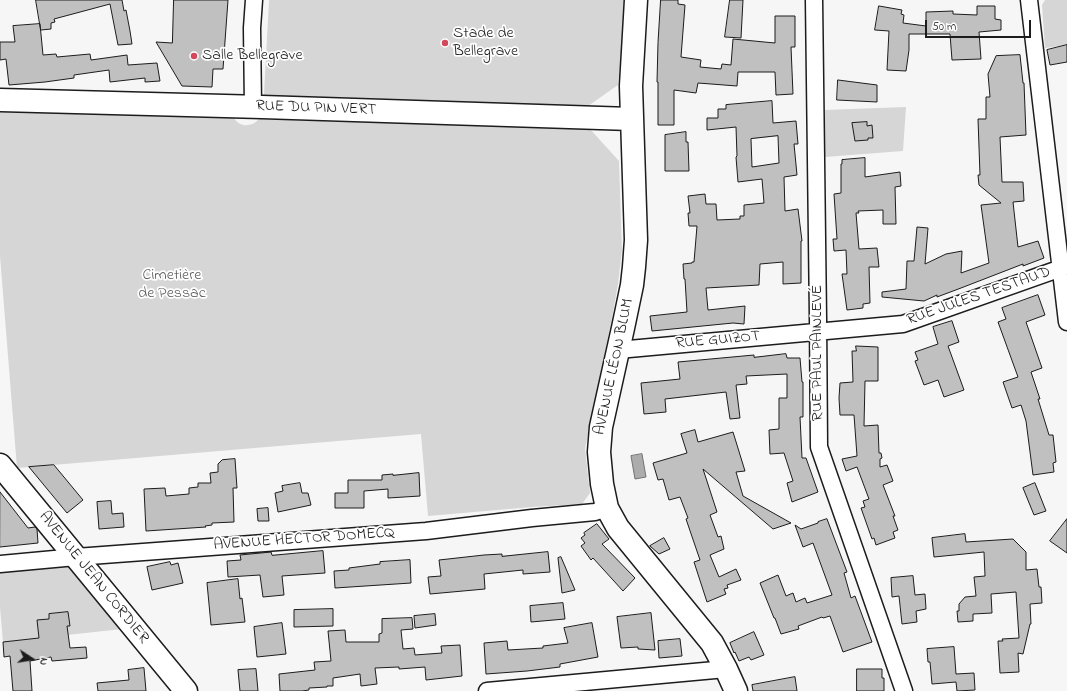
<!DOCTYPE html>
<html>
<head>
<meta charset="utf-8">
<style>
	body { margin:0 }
	#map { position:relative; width:1067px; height:691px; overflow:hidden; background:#f6f6f6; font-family:"Indie Flower",sans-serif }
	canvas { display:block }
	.north { position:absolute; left:12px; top:639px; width:40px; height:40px; -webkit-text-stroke:3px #fff; paint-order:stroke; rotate:102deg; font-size:11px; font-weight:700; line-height:16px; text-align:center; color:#1c1c1c }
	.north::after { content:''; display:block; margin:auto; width:14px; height:18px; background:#1c1c1c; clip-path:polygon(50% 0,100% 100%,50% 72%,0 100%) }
	.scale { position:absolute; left:925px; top:20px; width:106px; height:18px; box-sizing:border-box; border:2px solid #1c1c1c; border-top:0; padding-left:5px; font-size:12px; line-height:14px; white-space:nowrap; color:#1c1c1c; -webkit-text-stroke:3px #fff; paint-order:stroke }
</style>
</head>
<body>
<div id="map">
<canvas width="1067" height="691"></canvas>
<div class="north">N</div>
<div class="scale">50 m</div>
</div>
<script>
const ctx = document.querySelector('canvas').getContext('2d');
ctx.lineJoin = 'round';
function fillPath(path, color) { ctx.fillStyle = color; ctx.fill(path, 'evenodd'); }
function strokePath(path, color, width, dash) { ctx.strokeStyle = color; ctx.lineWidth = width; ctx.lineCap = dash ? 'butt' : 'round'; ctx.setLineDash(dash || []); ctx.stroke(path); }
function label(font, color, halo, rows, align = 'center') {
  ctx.font = font + ' "Indie Flower",sans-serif'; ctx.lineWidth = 3.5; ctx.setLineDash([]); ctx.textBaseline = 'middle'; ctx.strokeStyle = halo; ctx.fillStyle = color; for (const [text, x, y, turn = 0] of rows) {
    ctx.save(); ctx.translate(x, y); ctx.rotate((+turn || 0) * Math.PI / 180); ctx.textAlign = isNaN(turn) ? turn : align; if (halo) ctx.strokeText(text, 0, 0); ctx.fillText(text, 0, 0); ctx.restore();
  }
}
const green = new Path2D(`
	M269,0H627L618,85L588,106L267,98L264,94Z
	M1045,0H1067V45L1045,48L1042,5Z
	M906,107L903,151L825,157V110Z
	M0,110L183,117L234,118C240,128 252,127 259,119L590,129L619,161L622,250L618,284L612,318L585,449L590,493L582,504L532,507L428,516L421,434L17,468L0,256Z
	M71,566L122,629L3,642L0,607V573Z`);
const water = new Path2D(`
	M642,454L646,477L635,479L631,456Z`);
const building = new Path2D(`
	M36,0H122L124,11L126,10L130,31L132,44L118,45L110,4L54,19L55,22L51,23V29L41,30Z
	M174,0H228L223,69H213L212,87L182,86L156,42L172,43Z
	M661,0H678V4L685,5L681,57L701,60L700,67L721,69L722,64L731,65L733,39L775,43V16H795V47H791L793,94L776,95L775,72H738L737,86L698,83L696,93L674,90V125H658V82H657L658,43Z
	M730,0H743L741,38L725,37Z
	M879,6L902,10L901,14L904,15L903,23L926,26V12L953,11V14L977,15V6H995V19L1001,20V30L979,32L981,59L952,60L950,34H909V50L906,71L887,70L889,31L875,30Z
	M40,24L43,55L56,54L57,57L90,54L91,60L127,55L128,65L157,63L160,81L145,82V78L110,82L109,70L74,75V78L45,82L9,85L6,59L0,60V42H15L13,26Z
	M1067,45V62L1050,65L1047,50Z
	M1020,55L1023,83H1024L1026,135L1000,137L1002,182H1023L1024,201L1013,202L1018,247L1038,241L1044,258L1023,266V264L961,288L937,297V295L924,301L882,297V292L906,289L907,261H914L917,227L928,228L925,264L946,254L962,251L961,273L989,263L981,205L1001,203L979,185L978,175H980L978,119H986V97H990L988,74L996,56Z
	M838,80L877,85V102L837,100Z
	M772,101L773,123L796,121L798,144H794L797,175L784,177L785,211L798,209L802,241H801V283L783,284V262L760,264L759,285L706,288L708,310L745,306L744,324L733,323L652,331L650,316L687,312L685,279H684L683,264L692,263V262H694L697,226H689L688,213H690L688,196L705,194L706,204H716L717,220L740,219V216H744V205L764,203L762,179L738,182L736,157L737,156L736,127L707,130V118H718V109H726V105ZM778,136L779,163L752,167L751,139Z
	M867,122V126L872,125L873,138H868V140L855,141L852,123Z
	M686,132V142H688L689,171H665V135Z
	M865,158V177L900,172L901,186L895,187L896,224H883V210L858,211L859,213H856L859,249L877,248L879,267H869L870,303L863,304V308L847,310L842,274H847L846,250L834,251L833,239H837L834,194L841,193V164H842V160Z
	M1038,295L1045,315L1026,322L1042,368L1031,372L1040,399H1038L1049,435H1053L1056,462L1053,463L1054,472L1033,475L1026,421L1021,405L1012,408L1003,382L1018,377L998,322L1006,319L1002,308Z
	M952,321L959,342L948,346L964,390L944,397L938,380L924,385L915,361L918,360L915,352L938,344L933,327Z
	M856,346L878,347V381H865L864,426L878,425L879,453H881L882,458L880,459V467L887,465L893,481L883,485L895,516H893L898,530L893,532L895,538L876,545L874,538L872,539L861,508L865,507L863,501L869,499L857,467L846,471L842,459L857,456L854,415H840L839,398L840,383L853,382L852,351H856Z
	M786,354L787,358H800L802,382H803V417H800L802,458H806L818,492L792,502L787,483L793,481L784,453L770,454L769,430L779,429V398H787V374L746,376L747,384L736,385L740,418L730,419L726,392L665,399L666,412L644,414L641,383L680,379L678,362L754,355V357Z
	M695,430L698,442L733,432L745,471L736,472L743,496L791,523L773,529L703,469L717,512L710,515L718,537L721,536L724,549L710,555L719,577L736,569L741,580L727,585L728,588L724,589L726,594L707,602L694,562L700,560L686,519L688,518L680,497L669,500L663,479L658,480L653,463L687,453L681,434Z
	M235,459L237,488H233L234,522L212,523V525L205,526L206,527L146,531L144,489L165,488L166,496L189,494V488L198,487V483H211L210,473L218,472V464L222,460Z
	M54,465L83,500L67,513L29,467Z
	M419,473L420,496L388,498V489L364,491V508H335V493H348V480H382V475L393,474V475Z
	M300,483L302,493H308L311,505L278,512L275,493L283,491L282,486Z
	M1035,483L1046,511L1034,515L1023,488Z
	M0,492L28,528L35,527L37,529L38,543L0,547Z
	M111,501L112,514L123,513L124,527L99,529L97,502Z
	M268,508L269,521H258L257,509Z
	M827,519L847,572L844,573L851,598L855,596L872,642L843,652L830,616L823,618L822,617L798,626L799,629L781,634L775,618H774L760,583L778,575L786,596L793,593L796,602L805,598L807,603L832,595L813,543L803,547L795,525L801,529L818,523V522Z
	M1067,519V553L1050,541Z
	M597,524L609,539L602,544L635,578L623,591L593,558L591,560L581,546L585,543L581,538L585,535L584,533Z
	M965,534L966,542L1013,539L1026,552V570L1037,569L1039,587H1041L1042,603L1030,604L1031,624H1030L1023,654L1018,653L1019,672L1000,673L998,641H1003L1002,639L1019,638L1016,592L991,594L992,613L973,614V621L958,622L957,611H959V604L965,597L976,596L974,577L985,576L984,552L934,557L932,538Z
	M664,538L670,549L659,554L650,546Z
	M323,551L325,573L282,576L284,595L263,597L260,575L228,577L227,561L241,560L240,555L271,552L272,555Z
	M548,552L550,572L523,574V570L484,574L485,589L430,594L428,577L441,576L439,560L484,555L502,554V556Z
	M561,557L575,590L562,593L558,558Z
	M410,560L411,583L335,588L334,571L349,570V568L380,564V562Z
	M170,562L171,565L178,563L183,583L152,590L147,567Z
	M913,576L915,595L925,594L926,609L916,611L917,622L902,624L899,596L892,597L891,578Z
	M238,579L240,599L242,598L245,622L211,625L207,583Z
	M563,603L565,619L531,622L530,606Z
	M333,609V626L294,627V610Z
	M68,612L70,626H67L70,648L86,647L87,658L52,661L51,657L30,661L32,691H13L10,656L4,657L3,642L39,638L37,620L49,619V614Z
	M651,613L655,650L638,649V647L621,648L617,617Z
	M435,614L436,625L415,628L414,616Z
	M412,618L413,629L401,630L403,649L414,648L415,655L442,653L441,646L460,645L462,676L426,680L425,667L399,669V667L375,668L377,684L361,686L360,674L333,678V686H327V687L309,688V690L302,691H280L279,674L315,670L314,662L331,661L328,631L345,630L346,642H379V634L382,633V619Z
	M282,623L286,654L257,657L254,627Z
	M592,623L598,657L560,664V667L527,671L486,674L484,643L507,641L508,650L543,648V646L568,643L564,628Z
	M754,632L764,655L751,660L749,657L739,661L735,652L734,653L730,643Z
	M680,639L682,656L659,658L658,641Z
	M954,647L956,674L974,673L975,690L957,691L956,682L932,684L930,662H928L927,649Z
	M144,668L146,691H98L97,683L129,680L128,670Z
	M256,669L258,691H240L238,670Z
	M857,669H882V678H884V691H857Z
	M795,677L797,691H753L752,685Z`);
const street = new Path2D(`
	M814,0L818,318L819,447L904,691
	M1029,0L1067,322
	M253,107L252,28L254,0
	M618,350L903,324L1067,266
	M0,564L76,557L426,531L532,518L595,512L607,508
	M487,691L726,669`);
const secondary = new Path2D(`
	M636,0L631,86L636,240L634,267L632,285L623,328L601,427L599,452L602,484L607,508L618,528L712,643L726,669L736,691
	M0,100L262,107L631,119
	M0,465L186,691`);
const markers = [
	[445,43,4,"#d1495b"],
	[194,56,4,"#d1495b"]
];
const poiNames = [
	["Stade de",453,34],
	["Bellegrave",453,52],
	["Salle Bellegrave",202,56]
];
const streetNames = [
	["RUE DU PIN VERT",316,109,2],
	["RUE JULES TESTAUD",979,297,-19],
	["RUE GUIZOT",718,341,-5],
	["RUE PAUL PAINLEVÉ",818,353,-90],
	["AVENUE LÉON BLUM",615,367,-78],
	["AVENUE HECTOR DOMECQ",304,540,-4],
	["AVENUE JEAN CORDIER",93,578,51]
];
const parkNames = [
	["Cimetière",172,276],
	["de Pessac",172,294]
];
fillPath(green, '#d6d6d6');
fillPath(water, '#acacac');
strokePath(water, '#727272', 1);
fillPath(building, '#c0c0c0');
strokePath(building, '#1c1c1c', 1);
strokePath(street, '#1c1c1c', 19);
strokePath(secondary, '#1c1c1c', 25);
strokePath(street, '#fff', 16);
strokePath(secondary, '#fff', 22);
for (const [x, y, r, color] of markers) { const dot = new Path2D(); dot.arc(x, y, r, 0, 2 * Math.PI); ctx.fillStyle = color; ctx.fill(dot); strokePath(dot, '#fff', 1.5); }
label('16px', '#1c1c1c', '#fff', poiNames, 'left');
label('16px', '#1c1c1c', '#fff', streetNames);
label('16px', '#5d5d5d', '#fff', parkNames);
</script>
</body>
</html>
